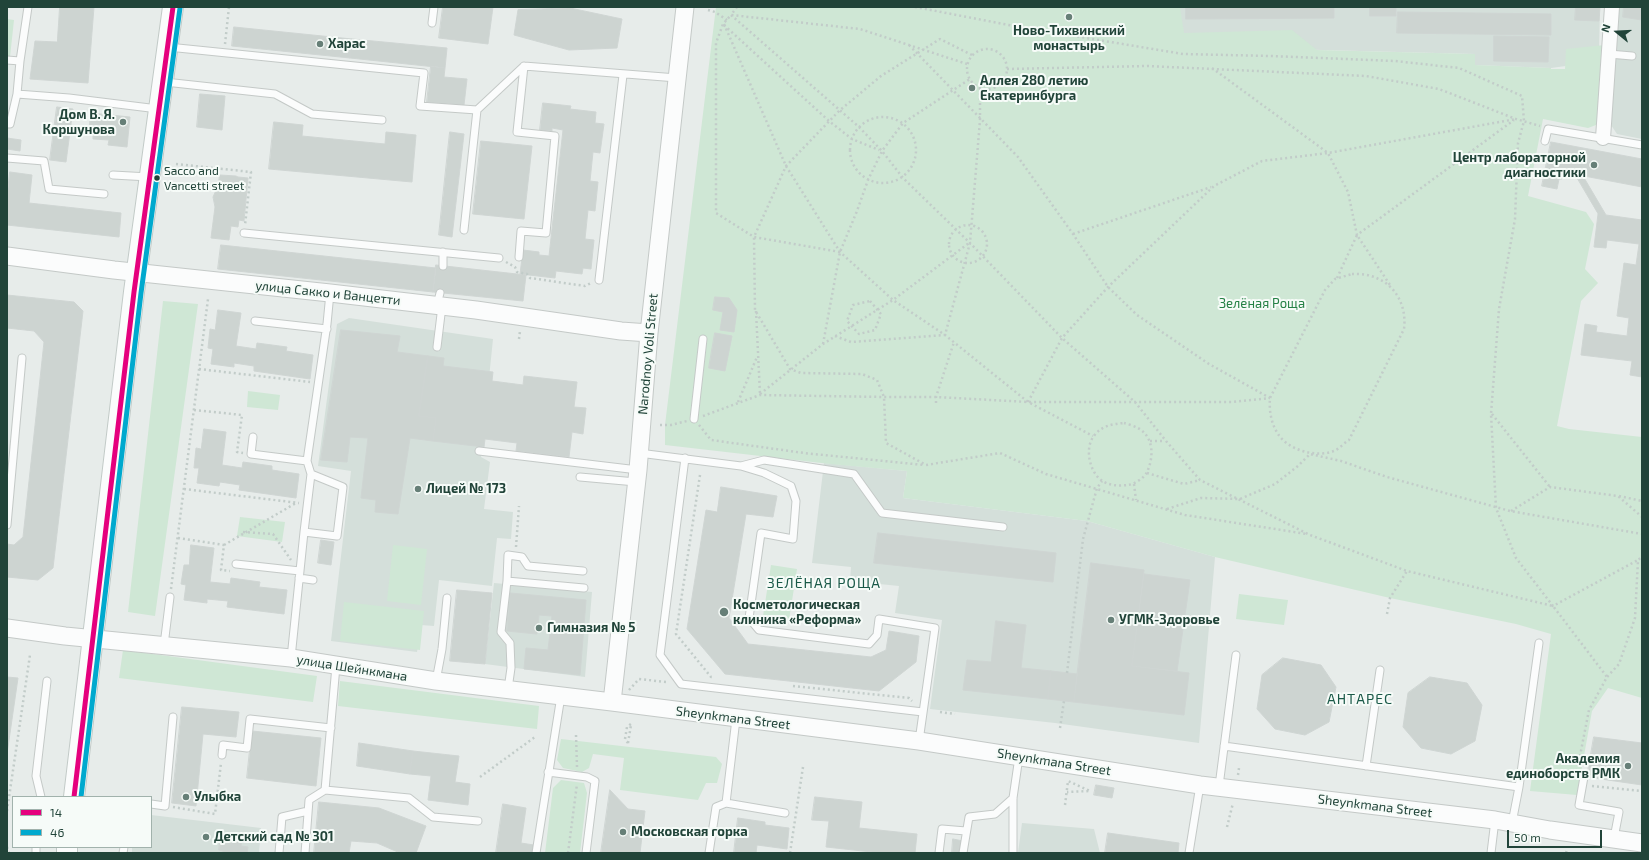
<!DOCTYPE html>
<html>
<head>
<meta charset="utf-8">
<style>
	body { margin:0 }
	#map { position:relative; width:1649px; height:860px; overflow:hidden; background:#e7ecea; font-family:"Exo 2",sans-serif }
	canvas { display:block }
	.frame { position:absolute; inset:0; border:8px solid #214439; pointer-events:none }
	.legend { position:absolute; left:12px; top:796px; width:140px; height:52px; box-sizing:border-box; background:#f6fbf8; border:1px solid #a1b2ac; margin:0; padding:5px 7px; list-style:none; font-size:12px; color:#214439 }
	.legend li { display:flex; align-items:center; gap:8px; height:20px }
	.legend b { width:20px; border:1px solid #a1b2ac }
	.north { position:absolute; left:1597px; top:12px; width:40px; height:40px; -webkit-text-stroke:3px #f6fbf8; paint-order:stroke; rotate:288deg; font-size:11px; font-weight:700; line-height:16px; text-align:center; color:#214439 }
	.north::after { content:''; display:block; margin:auto; width:14px; height:18px; background:#214439; clip-path:polygon(50% 0,100% 100%,50% 72%,0 100%) }
	.scale { position:absolute; left:1507px; top:830px; width:95px; height:18px; box-sizing:border-box; border:2px solid #214439; border-top:0; padding-left:5px; font-size:12px; line-height:14px; white-space:nowrap; color:#214439; -webkit-text-stroke:3px #f6fbf8; paint-order:stroke }
</style>
</head>
<body>
<div id="map">
<canvas width="1649" height="860"></canvas>
<div class="frame"></div>
<ul class="legend">
<li><b style="height:5px;background:#e5007d"></b>14</li>
<li><b style="height:5px;background:#00a9ce"></b>46</li>
</ul>
<div class="north">N</div>
<div class="scale">50 m</div>
</div>
<script>
const ctx = document.querySelector('canvas').getContext('2d');
ctx.lineJoin = 'round';
function fillPath(path, color) { ctx.fillStyle = color; ctx.fill(path, 'evenodd'); }
function strokePath(path, color, width, dash) { ctx.strokeStyle = color; ctx.lineWidth = width; ctx.lineCap = dash ? 'butt' : 'round'; ctx.setLineDash(dash || []); ctx.stroke(path); }
function label(font, color, halo, rows, align = 'center') {
  ctx.font = font + ' "Exo 2",sans-serif'; ctx.lineWidth = 4; ctx.setLineDash([]); ctx.textBaseline = 'middle'; ctx.strokeStyle = halo; ctx.fillStyle = color; for (const [text, x, y, turn = 0] of rows) {
    ctx.save(); ctx.translate(x, y); ctx.rotate((+turn || 0) * Math.PI / 180); ctx.textAlign = isNaN(turn) ? turn : align; if (halo) ctx.strokeText(text, 0, 0); ctx.fillText(text, 0, 0); ctx.restore();
  }
}
const built = new Path2D(`
	M1093,7H1600L1599,54L1595,62L1551,68L1475,65L1474,54L1171,46Z
	M1618,7H1642V139L1617,134L1611,125Z
	M349,318L493,339L481,457L490,462L484,509L513,512L511,539L497,538L492,586L439,580L434,626L421,625L417,652L331,641L351,471L318,466L337,324Z
	M824,463L907,471L903,498L1087,521L1215,557L1199,743L1055,723L930,709L942,620L895,613L899,586L850,581L851,567L812,563Z
	M494,583L592,592L585,677L485,664Z
	M151,815L261,828L259,853H132V847H151Z
	M1022,823L1094,829L1100,853H1018Z`);
const green = new Path2D(`
	M716,7H1180L1184,33L1292,30L1317,50L1475,54V65L1551,68V69H1565L1566,49L1605,45L1599,115L1596,125L1588,128L1543,119L1528,196L1586,212L1594,224L1585,269L1598,283L1581,301L1557,426L1569,429L1642,437V698L1608,688L1592,711L1577,795L1530,791L1551,634L1516,624L1390,598L1215,557L1087,521L903,498L907,471L830,464L665,445V425Z
	M7,19L14,20L10,57H7Z
	M163,301L198,304L155,616L128,612Z
	M248,391L280,395L278,410L247,407Z
	M240,517L285,522L282,542L237,536Z
	M393,545L427,549L421,605L387,601Z
	M771,565L797,569L789,620L763,616Z
	M1239,594L1288,600L1284,625L1236,619Z
	M344,602L424,611L420,650L340,641Z
	M123,650L317,676L313,702L119,678Z
	M340,681L539,706L537,729L338,706Z
	M561,739L716,757L722,764L717,783H706L698,800L620,790L624,758L593,754L589,768L582,772L563,768L557,760Z
	M561,780L584,783L587,793L580,853H545L553,788Z`);
const building = new Path2D(`
	M60,7H94L88,83L30,79L35,41L57,42Z
	M443,7H493L488,44L439,38Z
	M1186,7H1334V18L1186,19Z
	M1370,7H1396V16H1370Z
	M1576,7H1600L1599,21L1575,20Z
	M1624,7H1642V20L1623,17Z
	M570,8L622,19L617,48L569,50L514,35L518,10Z
	M1398,12L1551,14V35L1397,33Z
	M234,27L352,39L350,58L232,46Z
	M1494,36L1549,37L1548,62L1494,61Z
	M352,39L447,48L445,68L350,58Z
	M431,66L445,68L444,77L467,79L464,105L427,102Z
	M200,94L225,96L222,130L197,127Z
	M543,103L571,106L570,109L596,112L595,123L604,124L600,153L593,152L590,181L598,182L595,211L588,210L585,239L594,240L591,269L583,268L582,274L556,271L555,278L520,274L523,250L539,252V255L549,256L563,130L552,128V131L540,130Z
	M57,107L73,109L66,162L50,160Z
	M91,113L130,117L127,147L108,145L109,140L93,139V133H89Z
	M274,122L303,125L302,136L385,144L386,132L416,135L412,182L269,169Z
	M450,132L464,134L452,237L439,235Z
	M7,138L21,140L20,151L7,149Z
	M481,141L532,146L524,219L473,214Z
	M1551,142L1642,159V187L1563,172L1562,179H1559L1557,189L1542,186Z
	M10,172L32,175L29,203L121,213L119,237L7,225V197Z
	M1575,174L1583,176L1606,215L1642,220V377L1630,375L1632,361L1581,355L1585,324L1597,326L1596,332L1627,336L1629,318L1617,316L1624,263L1636,265L1639,244L1607,240L1606,248L1594,247L1598,214Z
	M220,175L236,176L238,177L248,178L244,221L239,220L238,227L231,226L229,240L211,238L215,207L213,197L218,186Z
	M221,245L436,268L433,292L218,269Z
	M436,265L526,275L523,301L433,292Z
	M7,295L74,302L83,311L53,568L38,580L7,577V544L14,545L23,537L44,342L34,331L7,328Z
	M715,297L729,298L737,310L734,332L720,330L723,312L713,310Z
	M218,310L241,313L236,346L256,349L257,343L287,347L286,351L313,355L310,379L254,371V366L234,363V367L211,364L213,349L208,348L210,329L215,330Z
	M341,330L400,336L397,352L428,356L419,416L436,418L433,441L410,438L398,514L375,512L376,500L361,498L368,438L350,437L347,462L321,460Z
	M715,333L732,336L725,371L709,368Z
	M428,356L444,358L443,366L493,372L492,381L523,385L524,376L577,382L574,407L586,408L583,434L572,432L569,457L516,451L517,443L485,439L484,447L433,441L436,418L419,416Z
	M204,429L226,432L222,465L242,468L243,462L272,466V470L299,474L296,498L239,490L240,485L220,482L219,486L197,483L199,468H194L196,448L201,449Z
	M721,487L777,496L773,517L746,514L729,618L748,644L871,657L886,650L889,631L919,636L916,662L879,691L725,674L687,629L706,510L717,512Z
	M878,533L1056,553L1053,582L874,563Z
	M321,540L334,542L331,565L318,563Z
	M191,545L214,548L210,582L230,584L231,578L260,582L259,587L287,590L284,614L227,607L228,601L207,599V603L184,600L186,585L181,584L184,565H189Z
	M1091,563L1144,570L1132,666L1189,673L1184,715L1074,702Z
	M1144,574L1190,580L1177,671L1132,666Z
	M457,590L492,593L485,664L450,661Z
	M510,593L586,600L580,675L524,669L526,648L548,650L552,616L539,615L537,634L507,631Z
	M996,621L1026,625L1021,668L1051,671L1048,699L963,690L967,660L991,662Z
	M1283,658L1321,665L1336,687L1329,722L1305,735L1275,729L1257,709L1262,675Z
	M1051,671L1077,674L1074,702L1048,699Z
	M7,677L18,678L7,754Z
	M1430,677L1467,683L1482,705L1475,741L1451,754L1421,748L1403,727L1408,693Z
	M182,707L239,712L236,737L203,734L196,806L172,803Z
	M252,731L321,738L316,786L247,778Z
	M1594,737L1642,743V785L1587,777Z
	M359,743L413,751L410,774L357,766Z
	M413,751L459,756L455,782L470,784L468,805L428,800L431,776L410,774Z
	M1096,785L1114,788L1112,798L1094,795Z
	M610,790L628,809L645,811L640,853H601Z
	M815,797L862,802L859,828L917,834L915,853H881L826,847L829,821L812,820Z
	M319,802L379,808L426,826L416,853H400L377,843L351,841L349,853H314Z
	M503,804L526,808L521,843L534,845L533,853H496Z
	M738,818L765,822V825L789,828L787,849L757,845L756,853H734Z
	M1108,833L1179,843L1178,853H1105Z
	M221,835L242,838L241,846L248,847L247,853H223V851L219,850Z
	M953,839L963,841L961,853H952Z`);
const path = new Path2D(`
	M737,7L731,15L859,127L882,151L903,178L970,243L1062,338L1135,402L1166,441L1200,480L1310,535L1407,571L1553,606L1607,677
	M915,7L1014,26L1183,54L1271,56L1395,61L1459,68L1522,96L1524,121L1518,143L1515,219L1499,309L1491,414L1496,508L1516,558L1553,606L1638,560
	M708,10L715,12L727,20
	M724,24L786,166L840,252L893,300L945,335L1028,402L1093,436
	M724,25L829,121L852,139L879,150
	M225,44L229,7
	M909,45L1018,157L1073,234L1108,287L1137,315L1209,364L1270,398
	M967 69a20 20 0 1 1 40 0a20 20 0 1 1-40 0Z
	M972,55L940,39L881,76L839,111L786,166L754,237L755,310L790,369L801,373L862,374L877,380L884,397L886,443L926,465L1000,453L1046,474L1185,515L1307,534
	M1212,68L1328,153L1348,192L1357,235L1514,120
	M1007,69L1147,66L1366,76L1439,89L1516,119L1540,126
	M850 150a33 33 0 1 1 66 0a33 33 0 1 1-66 0Z
	M176,164L251,172L245,225
	M949 244a19 19 0 1 1 38 0a19 19 0 1 1-38 0Z
	M1073,234L1211,187
	M840,252L754,237L716,213V43L723,24L731,15L860,29L967,64
	M506,262L515,267L517,272L527,274L530,278L585,286L591,283
	M1352,274C1358,274 1365,274 1371,276C1395,283 1407,305 1404,329L1349,440C1344,443 1339,449 1334,451C1316,458 1288,450 1278,434C1271,423 1269,411 1270,398L1325,290L1335,279Z
	M1337,278L1357,235L1390,285
	M870,301L881,314L875,330L859,334L847,321L853,305Z
	M756,311L760,394
	M835,336L851,342L945,335L970,243L980,120V88
	M519,339L520,331
	M823,344L840,252L857,211L868,180L882,151L903,123L970,79
	M199,369L310,382
	M760,394L823,344L893,300L969,243
	M738,402L757,357
	M1028,402L1062,338L1108,287L1214,186L1262,161L1328,153L1516,119
	M936,403V397L954,342
	M194,410L242,415L237,452L243,453
	M1492,414L1550,487
	M703,416L760,395L884,397H936L1028,402H1232L1270,398
	M1124,423C1128,424 1134,426 1138,428C1154,437 1154,457 1147,472C1144,478 1135,484 1128,485C1119,486 1109,486 1101,480C1090,472 1084,448 1094,436C1101,426 1112,424 1124,423Z
	M660,425H671L687,421
	M699,425L711,440L804,453L924,465
	M1150,441H1165
	M1147,473L1184,484L1200,480
	M700,475L676,634L711,677H712
	M1134,484L1136,500
	M184,489L299,503
	M1619,496L1642,501
	M1167,509L1201,498L1240,499L1275,484L1298,466L1310,454L1341,461L1387,477L1510,511L1642,534
	M1511,511L1550,487L1618,496L1642,517
	M243,532L273,534L291,560
	M178,538L224,545L221,570L230,571
	M224,545L296,503
	M516,547L519,506
	M171,589L208,299
	M1387,614L1390,598L1407,571
	M1067,673L1083,539L1097,488L1102,481
	M793,686L909,698L912,701
	M629,690L639,679L666,682
	M940,712L955,714
	M1060,728L1064,701
	M576,735L577,767
	M628,743L625,739L627,727L631,724
	M628,743L631,725
	M1577,771L1589,710L1607,677L1619,664L1635,618L1638,560L1642,557
	M1238,775L1239,768
	M480,777L535,737
	M1592,786L1642,791
	M1065,805L1068,781L1090,791L1067,792
	M173,807L215,814L221,763
	M7,811L30,655
	M1227,827L1233,803
	M7,847L9,853
	M568,853L577,784
	M790,853L803,767
	M1566,853L1567,849`);
const service = new Path2D(`
	M28,7L20,61L17,94L69,98L158,109
	M432,23L434,7
	M168,47L424,73L420,106L477,110L524,66L677,78
	M1609,54L1632,56
	M7,60L20,61
	M165,82L275,94L312,114L382,120
	M7,124H10L17,94
	M1545,141L1548,129L1642,145
	M7,158L44,161L49,189L104,194
	M113,175L149,177
	M464,230L477,110
	M244,233L499,258
	M519,257L521,231L546,233L555,136L517,132L524,66
	M443,266V252
	M599,280L623,75
	M437,305L440,293
	M255,321L327,329
	M437,347L442,306
	M694,419L703,339
	M253,437L251,454L307,461
	M479,451L638,470
	M639,453L741,466L764,473L791,486L796,501L793,539L761,533L749,618L759,630L869,644L877,635L879,619L935,628L919,741
	M685,458L660,655L681,684L923,712
	M741,466L764,460L854,474L882,513L1003,527
	M580,477L636,482
	M7,525L22,358
	M304,532L337,536L343,487L311,474
	M236,564L300,571
	M299,578L313,580
	M507,581L508,555L522,557L528,566L583,571
	M164,645L170,597
	M291,658L304,532L311,474L307,461L327,324L330,293
	M436,681L442,649L447,598
	M508,689L511,668L510,643L501,632L507,581L584,588
	M1224,746L1519,787
	M222,755L223,745L247,748L250,719L331,728
	M1366,766L1380,670
	M548,772L587,777L595,781L586,853
	M1584,777L1579,805L1619,812L1614,838
	M1219,786L1236,655
	M325,790L409,798L433,817L478,821
	M41,797L36,776L47,681
	M726,803L785,813
	M151,804L165,806L173,717
	M1512,823L1519,787L1539,643
	M36,853V847
	M123,853L124,847
	M279,853L282,817L308,811
	M305,853L309,800L325,790L336,666
	M536,853L561,696
	M709,853L716,807L726,803L736,719
	M939,853L942,829L966,831
	M963,853L969,817L995,814L1013,798
	M1013,853V798L1019,757
	M1189,853L1200,785
	M1491,853L1495,820`);
const minor = new Path2D(`
	M1603,138L1612,7`);
const tertiary = new Path2D(`
	M7,256L114,270L330,293L476,310L621,331L649,333
	M7,628L65,636L291,658L436,681L612,702L919,741L1200,785L1495,820L1550,830L1642,843
	M612,702L638,470L649,333L685,7`);
const secondary = new Path2D(`
	M74,797L134,292L173,7
	M67,853V847`);
const bus1 = new Path2D(`
	M74,797L134,292L173,7`);
const bus2 = new Path2D(`
	M81,797L141,293L180,8`);
const markers = [
	[1069,17,4,"#667f77"],
	[320,44,4,"#667f77"],
	[972,88,4,"#667f77"],
	[123,122,4,"#667f77"],
	[1594,165,4,"#667f77"],
	[157,178,3.5,"#214439"],
	[418,489,4,"#667f77"],
	[724,612,5,"#667f77"],
	[1111,620,4,"#667f77"],
	[539,628,4,"#667f77"],
	[1628,766,4,"#667f77"],
	[186,797,4,"#667f77"],
	[623,832,4,"#667f77"],
	[206,837,4,"#667f77"]
];
const busNames = [
	["Sacco and",164,171],
	["Vancetti street",164,186]
];
const poiNames = [
	["Ново-Тихвинский",1069,31,"center"],
	["монастырь",1069,46,"center"],
	["Харас",328,44],
	["Аллея 280 летию",980,81],
	["Екатеринбурга",980,96],
	["Дом В. Я.",115,115,"right"],
	["Коршунова",115,130,"right"],
	["Центр лабораторной",1586,158,"right"],
	["диагностики",1586,173,"right"],
	["Лицей № 173",426,489],
	["Косметологическая",733,605],
	["клиника «Реформа»",733,620],
	["УГМК-Здоровье",1119,620],
	["Гимназия № 5",547,628],
	["Академия",1620,759,"right"],
	["единоборств РМК",1620,774,"right"],
	["Улыбка",194,797],
	["Московская горка",631,832],
	["Детский сад № 301",214,837]
];
const streetNames = [
	["улица Сакко и Ванцетти",328,293,6],
	["Narodnoy Voli Street",648,354,-85],
	["улица Шейнкмана",352,668,9],
	["Sheynkmana Street",733,718,7],
	["Sheynkmana Street",1054,762,9],
	["Sheynkmana Street",1375,806,7]
];
const parkNames = [
	["Зелёная Роща",1262,304]
];
const neighbourhoodNames = [
	["ЗЕЛЁНАЯ РОЩА",824,583],
	["АНТАРЕС",1360,699]
];
fillPath(built, '#d4dfda');
fillPath(green, '#cfe7d5');
fillPath(building, '#cdd4d1');
strokePath(building, '#cfd5d3', 1);
strokePath(service, '#c4c9c7', 9);
strokePath(minor, '#c4c9c7', 16);
strokePath(tertiary, '#c4c9c7', 19);
strokePath(secondary, '#c2cac7', 22);
strokePath(path, '#c2ccc9', 2.5, [2, 3]);
strokePath(service, '#fbfcfc', 7);
strokePath(minor, '#fbfcfc', 14);
strokePath(tertiary, '#fbfcfc', 17);
strokePath(secondary, '#fbfcfc', 20);
strokePath(bus1, '#e5007d', 5);
strokePath(bus2, '#00a9ce', 5);
for (const [x, y, r, color] of markers) { const dot = new Path2D(); dot.arc(x, y, r, 0, 2 * Math.PI); ctx.fillStyle = color; ctx.fill(dot); strokePath(dot, '#f6fbf8', 1.5); }
label('12px', '#214439', '#f6fbf8', busNames, 'left');
label('bold 13px', '#214439', '#f6fbf8', poiNames, 'left');
label('13px', '#214439', '#f6fbf8', streetNames);
label('13px', '#258145', '#f6fbf8', parkNames);
ctx.letterSpacing = '1px';
label('14px', '#1a5948', '#f6fbf8', neighbourhoodNames);
ctx.letterSpacing = '0px';
</script>
</body>
</html>
